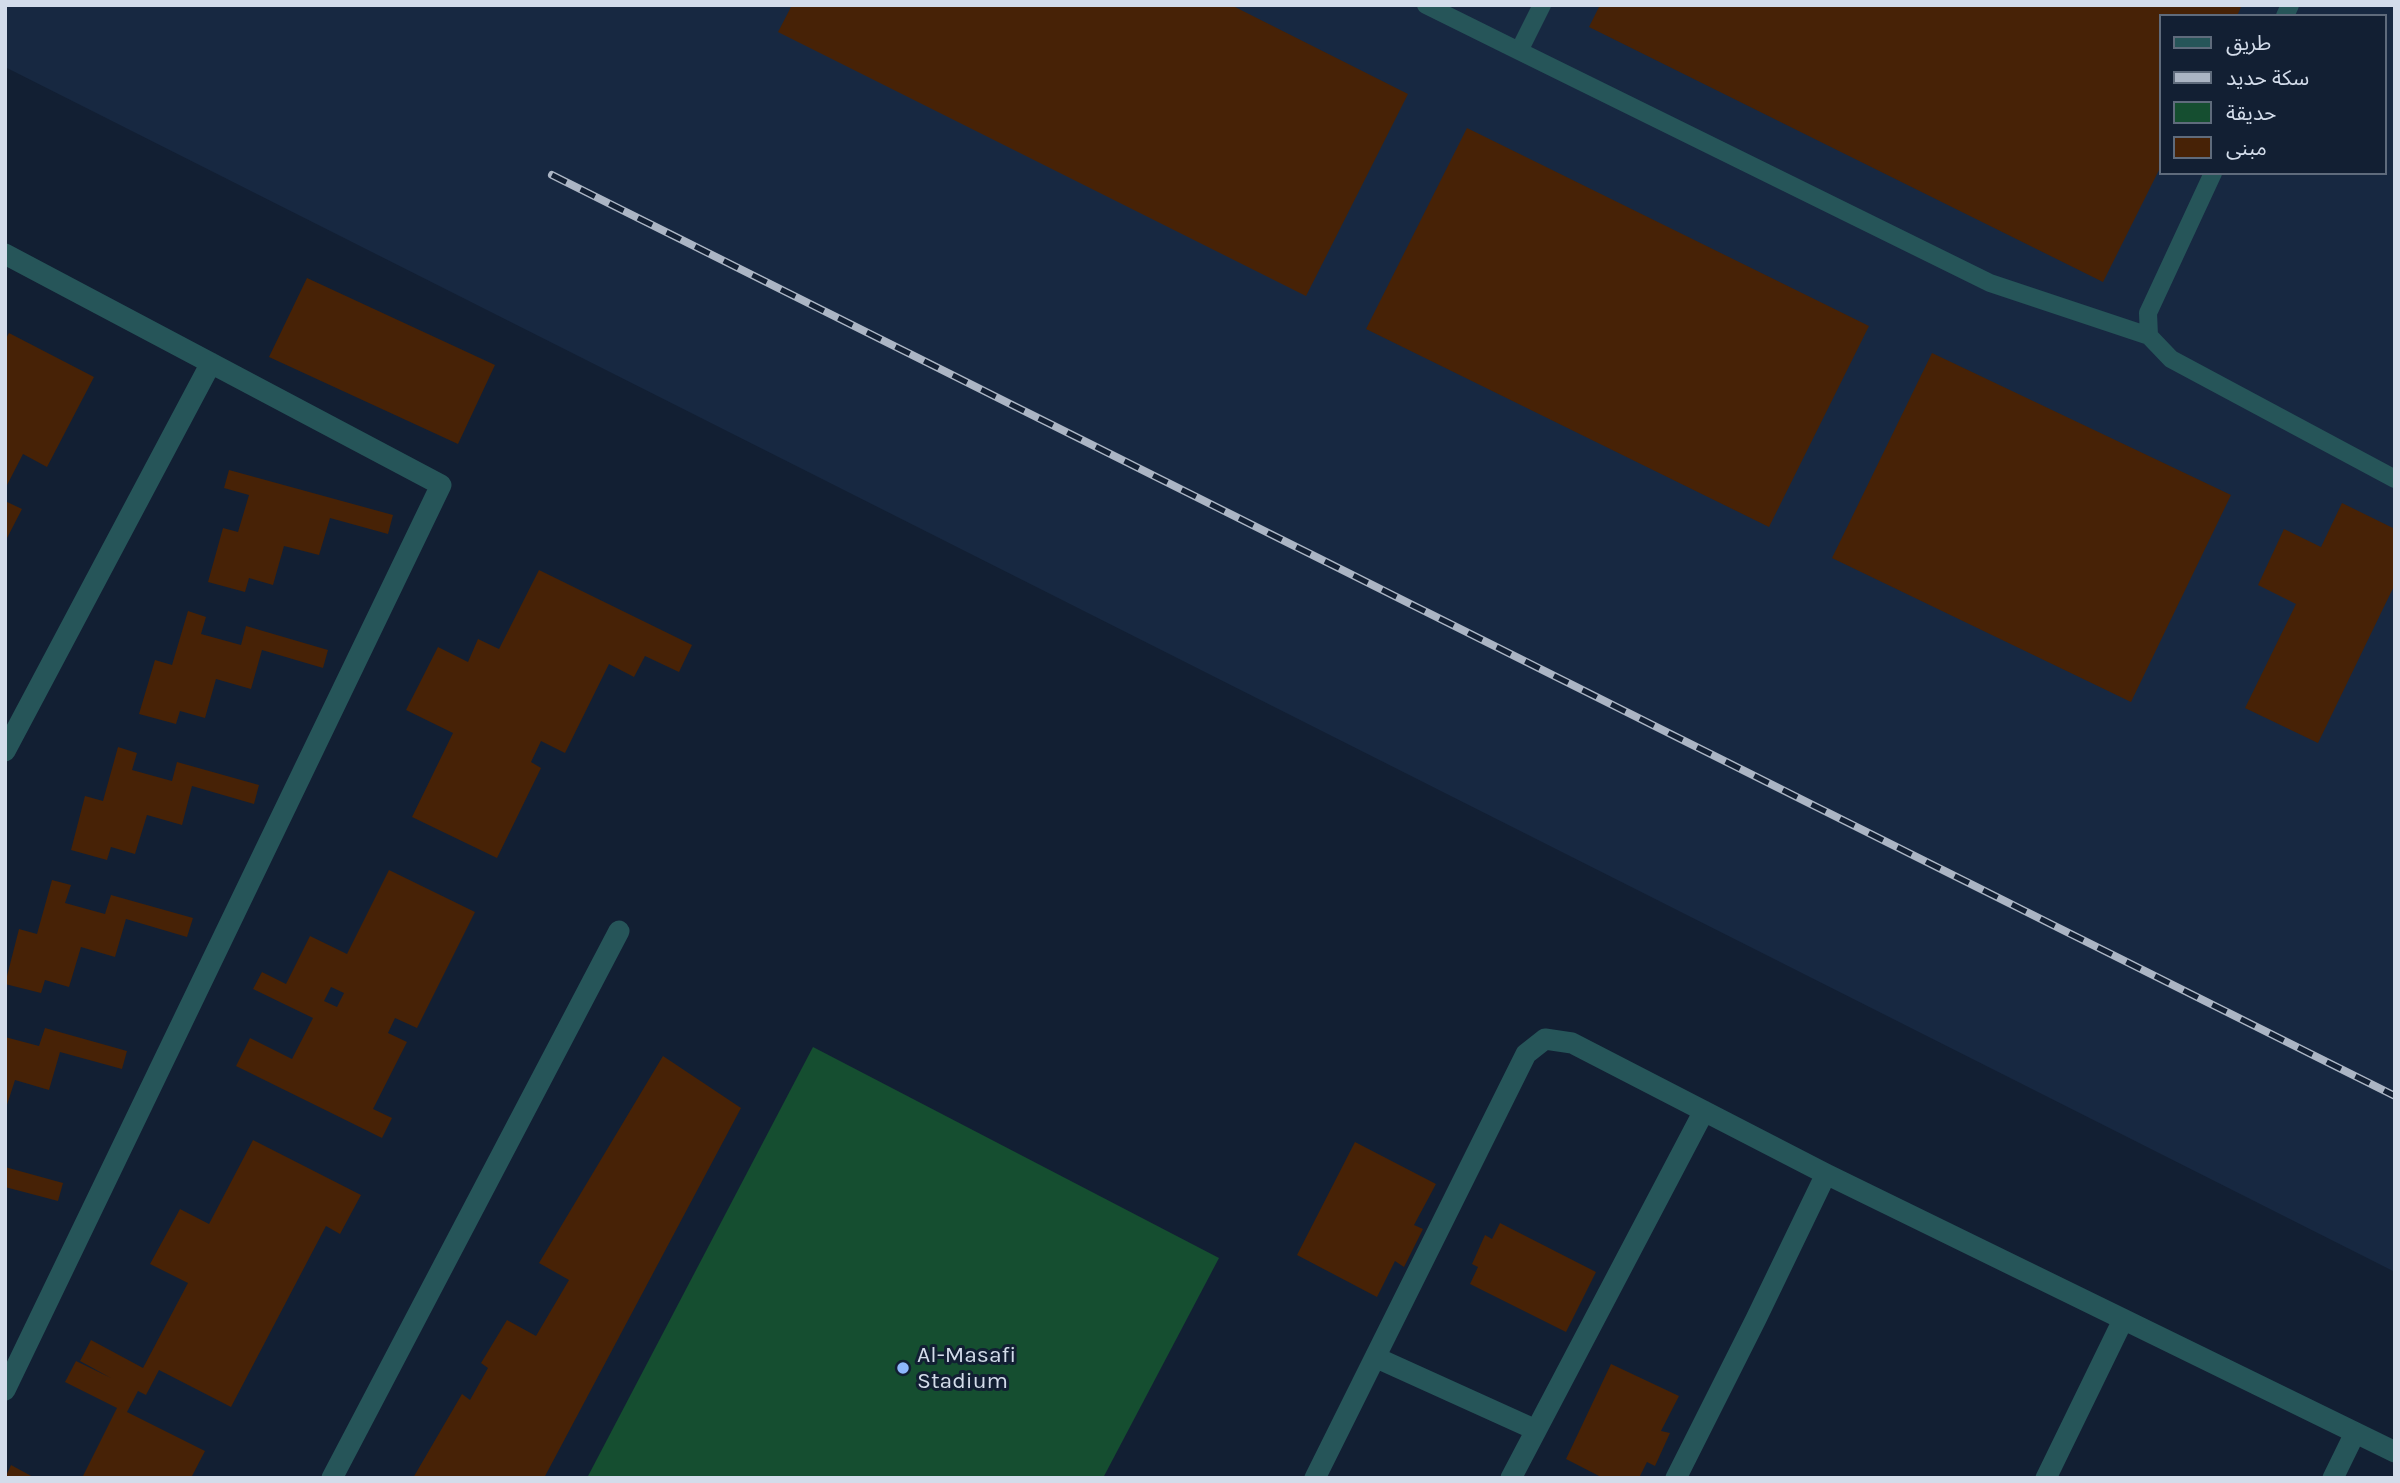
<!DOCTYPE html>
<html>
<head>
<meta charset="utf-8">
<style>
	body { margin:0 }
	#map { position:relative; width:2400px; height:1483px; overflow:hidden; background:#121f33; font-family:Karla,"Noto Sans Arabic",sans-serif }
	canvas { display:block }
	.frame { position:absolute; inset:0; border:7px solid #d3dcea; pointer-events:none }
	.legend { position:absolute; left:2159px; top:14px; width:228px; height:161px; box-sizing:border-box; background:#121f33; border:2px solid #5f6b7c; margin:0; padding:9px 12px; list-style:none; font-size:21px; color:#d3dcea }
	.legend li { display:flex; align-items:center; gap:14px; height:35px }
	.legend b { width:35px; border:2px solid #5f6b7c }
</style>
</head>
<body>
<div id="map">
<canvas width="2400" height="1483"></canvas>
<div class="frame"></div>
<ul class="legend">
<li><b style="height:9px;background:#265559"></b>طريق</li>
<li><b style="height:9px;background:#abb5c4"></b>سكة حديد</li>
<li><b style="height:19px;background:#154e30"></b>حديقة</li>
<li><b style="height:19px;background:#472206"></b>مبنى</li>
</ul>
</div>
<script>
const ctx = document.querySelector('canvas').getContext('2d');
ctx.lineJoin = 'round';
function fillPath(path, color) { ctx.fillStyle = color; ctx.fill(path, 'evenodd'); }
function strokePath(path, color, width, dash) { ctx.strokeStyle = color; ctx.lineWidth = width; ctx.lineCap = dash ? 'butt' : 'round'; ctx.setLineDash(dash || []); ctx.stroke(path); }
function label(font, color, halo, rows, align = 'center') {
  ctx.font = font + ' Karla,sans-serif'; ctx.lineWidth = 6; ctx.setLineDash([]); ctx.textBaseline = 'middle'; ctx.strokeStyle = halo; ctx.fillStyle = color; for (const [text, x, y, turn = 0] of rows) {
    ctx.save(); ctx.translate(x, y); ctx.rotate((+turn || 0) * Math.PI / 180); ctx.textAlign = isNaN(turn) ? turn : align; if (halo) ctx.strokeText(text, 0, 0); ctx.fillText(text, 0, 0); ctx.restore();
  }
}
const built = new Path2D(`
	M5,5H2395V1272L5,67ZM2160,16H2384V173H2160Z`);
const green = new Path2D(`
	M813,1047L1219,1258L1103,1478H587Z`);
const building = new Path2D(`
	M792,5H1231L1408,94L1306,296L778,32Z
	M1600,5H2242L2237,16H2160V168L2103,282L1589,27Z
	M1467,128L1869,326L1769,527L1366,329Z
	M307,278L495,365L458,444L269,357Z
	M9,333L94,377L47,467L23,454L5,489V340Z
	M1932,353L2231,495L2131,702L1832,558Z
	M229,470L393,515L388,534L330,518L319,555L284,546L273,585L249,578L245,592L208,582L223,528L238,532L249,495L224,488Z
	M5,501L22,509L5,542Z
	M2342,503L2395,529V584L2318,743L2245,708L2296,604L2258,585L2284,529L2321,547Z
	M539,570L692,645L679,672L645,656L634,677L609,664L565,753L541,741L531,762L541,768L497,858L412,817L453,733L406,710L438,647L468,662L478,639L499,649Z
	M188,611L206,617L201,634L241,645L246,626L328,650L323,668L262,650L251,689L216,679L205,718L180,711L176,724L139,714L155,660L172,665Z
	M118,747L137,753L132,770L172,781L177,762L259,785L254,804L192,786L182,825L147,815L135,854L111,847L107,860L71,850L85,796L103,801Z
	M389,870L475,912L417,1028L395,1018L388,1033L407,1042L373,1109L392,1118L382,1138L236,1066L250,1038L292,1059L313,1018L253,989L262,972L286,984L310,936L347,954ZM331,987L344,993L337,1007L324,1001Z
	M52,880L71,885L65,903L105,914L111,895L193,918L187,937L126,919L115,957L81,947L69,987L45,980L41,993L5,984L19,929L37,934Z
	M45,1028L127,1051L122,1069L60,1052L49,1090L15,1080L5,1111V1037L39,1046Z
	M663,1056L741,1108L544,1478H413L462,1394L470,1400L488,1368L481,1363L507,1320L536,1336L569,1280L539,1263Z
	M253,1140L361,1195L340,1234L326,1226L231,1407L159,1370L146,1395L138,1391L127,1412L205,1451L191,1478H82L117,1408L65,1382L76,1361L111,1378L80,1361L91,1340L143,1368L188,1283L150,1264L180,1209L209,1224Z
	M1355,1142L1436,1184L1414,1225L1423,1229L1404,1267L1395,1261L1377,1297L1297,1255Z
	M5,1167L63,1183L58,1201L5,1187Z
	M1500,1223L1596,1272L1566,1332L1470,1284L1478,1267L1472,1264L1485,1235L1492,1239Z
	M1611,1364L1679,1396L1661,1431L1670,1433L1655,1466L1647,1462L1639,1478H1603L1566,1459Z
	M11,1465L35,1478H5Z`);
const service = new Path2D(`
	M1426,5L1519,51
	M1542,5L1519,51L1990,283L2149,336
	M2285,16L2290,5
	M2213,173L2148,313L2149,336L2171,359L2395,479`);
const minor = new Path2D(`
	M5,254L441,485L5,1390
	M5,751L211,363
	M1377,1358L1536,1430
	M332,1478L619,931
	M1315,1478L1526,1054L1545,1039L1572,1043L1826,1174L2395,1452
	M1511,1478L1704,1111
	M1676,1478L1756,1319L1826,1174
	M2046,1478L2123,1320
	M2333,1478L2355,1433`);
const rail = new Path2D(`
	M552,175L2395,1096`);
const markers = [
	[903,1368,7,"#8fb8fd"]
];
const poiNames = [
	["Al-Masafi",917,1355],
	["Stadium",917,1381]
];
fillPath(built, '#172841');
fillPath(green, '#154e30');
fillPath(building, '#472206');
strokePath(service, '#265559', 18);
strokePath(minor, '#265559', 21);
strokePath(rail, '#abb5c4', 8);
strokePath(rail, '#121f33', 5, [16]);
for (const [x, y, r, color] of markers) { const dot = new Path2D(); dot.arc(x, y, r, 0, 2 * Math.PI); ctx.fillStyle = color; ctx.fill(dot); strokePath(dot, '#121f33', 2.5); }
label('23px', '#d3dcea', '#121f33', poiNames, 'left');
</script>
</body>
</html>
